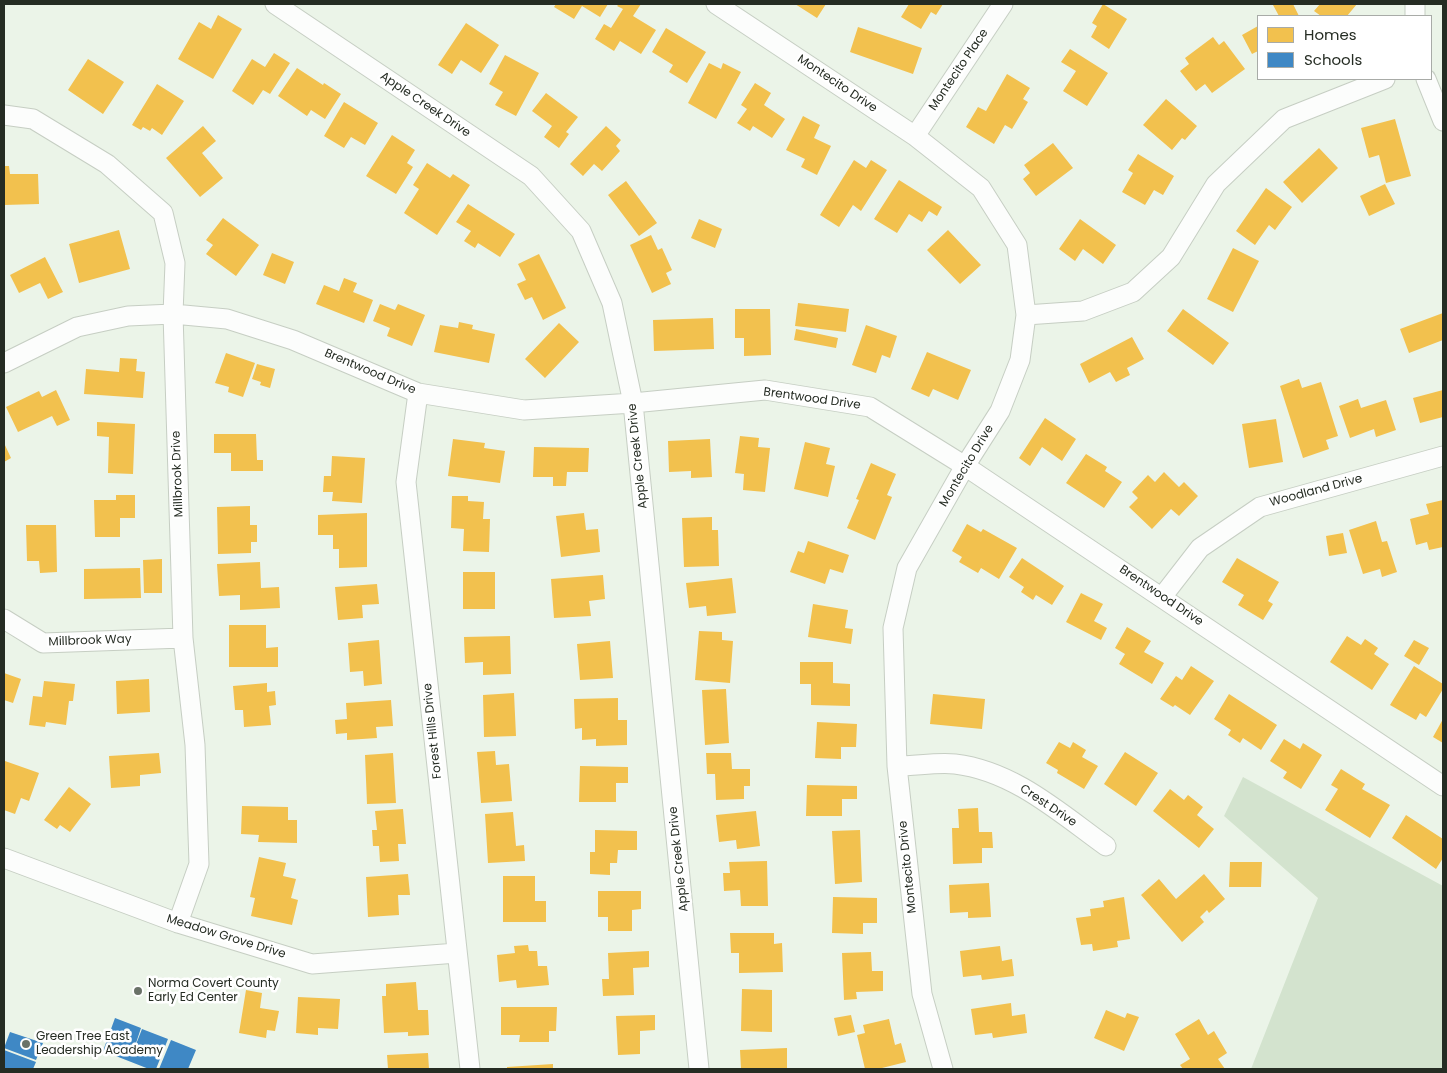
<!DOCTYPE html>
<style>
body{margin:0}
#map{position:relative;width:1447px;height:1073px;overflow:hidden;background:#ebf4e8;font-family:Poppins,sans-serif}
canvas{display:block}
.frame{position:absolute;inset:0;border:5px solid #252c23;pointer-events:none}
.legend{position:absolute;left:1257px;top:15px;width:175px;height:65px;box-sizing:border-box;background:#fff;border:1px solid #a8aba7;margin:0;padding:6px 9px;list-style:none;font-size:15px;color:#252c23}
.legend li{display:flex;align-items:center;gap:10px;height:25px}
.legend b{width:25px;border:1px solid #a8aba7}
</style>
<div id="map">
<canvas width="1447" height="1073"></canvas>
<div class="frame"></div>
<ul class="legend">
<li><b style="height:14px;background:#f2c14e"></b>Homes</li>
<li><b style="height:14px;background:#3f88c5"></b>Schools</li>
</ul>
</div>
<script>
const context = document.querySelector('canvas').getContext('2d');
context.lineJoin = 'round';
function paint(path, color) {
  context.fillStyle = color;
  context.fill(path, 'evenodd');
}
function trace(path, color, width, dash) {
  context.strokeStyle = color;
  context.lineWidth = width;
  context.lineCap = dash ? 'butt' : 'round';
  context.setLineDash(dash || []);
  context.stroke(path);
}
function drawText(font, color, halo, rows, align = 'center') {
  context.font = font + ' Poppins,sans-serif';
  context.lineWidth = 5;
  context.setLineDash([]);
  context.textBaseline = 'middle';
  context.strokeStyle = halo;
  context.fillStyle = color;
  for (const [text, x, y, turn = 0] of rows) {
    context.save();
    context.translate(x, y);
    context.rotate((+turn || 0) * Math.PI / 180);
    context.textAlign = isNaN(turn) ? turn : align;
    if (halo) context.strokeText(text, 0, 0);
    context.fillText(text, 0, 0);
    context.restore();
  }
}
const green = new Path2D(`
 M1243,777l200,109v183h-192l67,-171 -94,-82z`);
const homes = new Path2D(`
 M556,4h52l-8,13 -18,-11 -8,13 -20,-12z
 M619,4h22l-8,12 23,14 -15,24 -21,-13 -6,10 -19,-12 9,-15 7,4 12,-19 -6,-3z
 M795,4h31l-9,14z
 M909,4h34l-7,11 -5,-3 -10,17 -20,-12z
 M1103,4l24,15 -18,30 -18,-12 6,-11 -5,-3z
 M1276,4h17l6,12h-20l-6,-11z
 M1320,4h37l-10,12h-26l-7,-5z
 M218,15l24,14 -29,50 -35,-20 21,-37 12,7z
 M466,23l33,22 -18,28 -20,-13 -9,14 -14,-9z
 M1258,26v25l-6,3 -10,-19z
 M858,27l64,21 -9,26 -63,-22z
 M666,28l40,24 -19,31 -18,-11 4,-7 -21,-13z
 M1213,37l6,8 5,-4 21,28 -33,24 -7,-9 -9,7 -16,-20 9,-7 -4,-6z
 M1070,49l38,24 -21,33 -24,-15 13,-20 -15,-9z
 M274,53l16,10 -20,31 -7,-4 -10,15 -21,-14 20,-32 13,8z
 M505,55l34,18 -23,43 -21,-11 8,-13 -14,-8z
 M88,59l36,23 -21,32 -35,-24z
 M709,63l12,6 2,-6 18,9 -25,47 -28,-16z
 M297,68l26,17 1,-2 17,11 -16,25 -14,-9 -4,6 -29,-20z
 M1007,74l23,14 -7,11 5,3 -16,27 -7,-4 -11,19 -28,-17 12,-20 8,4z
 M755,83l16,10 -7,12 21,14 -13,19 -19,-12 -3,5 -13,-8 10,-14 -6,-4z
 M157,84l27,17 -22,34 -10,-7 -2,3 -7,-4 -2,3 -9,-5z
 M546,93l32,24 -12,15 3,2 -10,14 -15,-11 8,-11 -20,-15z
 M1166,99l31,27 -12,14 -3,-2 -10,12 -29,-25z
 M344,102l34,21 -13,22 -14,-8 -7,11 -20,-12z
 M803,116l17,9 -6,13 17,8 -14,29 -16,-8 4,-8 -19,-9z
 M1395,119l16,57 -25,7 -7,-28 -10,3 -8,-30z
 M203,126l13,15 -14,12 21,25 -23,19 -34,-39z
 M606,126l15,14 -5,6 4,5 -18,20 -8,-7 -11,12 -13,-12z
 M392,135l23,15 -8,13 6,4 -17,27 -30,-18z
 M1053,143l20,25 -37,28 -13,-17 7,-6 -6,-8z
 M1319,148l19,20 -36,35 -19,-21z
 M1138,154l36,22 -11,19 -9,-5 -9,15 -23,-13 11,-19 -5,-3z
 M854,160l12,8 5,-8 16,10 -26,41 -8,-6 -14,22 -19,-12z
 M427,163l23,15 3,-4 17,11 -33,50 -33,-22 15,-24 -6,-4z
 M4,166h5l1,8h28l1,30 -35,1z
 M899,180l43,27 -5,9 -8,-5 -7,11 -13,-8 -12,19 -23,-14z
 M626,181l31,42 -18,13 -31,-41z
 M1385,184l10,20 -26,12 -9,-20z
 M1266,188l26,19 -17,23 -6,-5 -14,20 -19,-14z
 M468,204l47,30 -15,23 -22,-14 -3,5 -11,-7 7,-10 -15,-9z
 M223,218l36,27 -23,31 -30,-22 7,-9 -7,-5z
 M699,219l23,10 -7,19 -24,-10z
 M1080,219l36,26 -13,19 -20,-15 -8,12 -16,-12z
 M119,230l11,39 -51,14 -10,-39z
 M948,230l33,35 -21,19 -33,-34z
 M651,235l7,15 4,-2 10,22 -6,3 5,11 -19,9 -22,-48z
 M1233,248l26,13 -26,51 -26,-13z
 M272,253l22,9 -9,22 -22,-9z
 M539,254l27,54 -23,12 -11,-23 -7,3 -8,-16 9,-4 -8,-16z
 M45,257l18,35 -15,7 -8,-16 -21,10 -9,-18z
 M344,278l13,5 -4,9 20,8 -9,23 -48,-19 8,-19 15,6z
 M798,303l51,6 -3,23 -51,-6z
 M380,304l15,6 3,-6 27,11 -13,31 -25,-10 3,-8 -17,-7z
 M735,309h35l1,46 -27,1v-18h-9z
 M1183,309l46,34 -16,22 -46,-34z
 M1443,313v27l-34,13 -9,-24z
 M713,318l1,31 -60,2 -1,-31z
 M459,322l14,3 -1,4 23,5 -6,29 -55,-11 6,-27 18,3z
 M559,323l20,19 -34,36 -20,-19z
 M866,325l31,11 -7,22 -8,-3 -6,18 -24,-8z
 M796,329l42,9 -2,10 -42,-8z
 M1132,337l12,22 -17,9 3,7 -14,7 -6,-10 -21,11 -9,-19z
 M927,352l44,18 -13,30 -25,-11 -4,8 -18,-8z
 M226,353l29,10 -12,34 -15,-5 1,-5 -14,-4z
 M120,358l17,1 -1,12 9,1 -2,26 -59,-4 2,-25 33,3z
 M257,364l18,5 -5,19 -10,-3 1,-3 -9,-3z
 M1299,379l3,9 19,-6 17,54 -12,4 3,9 -26,9 -23,-72z
 M56,390l14,30 -13,6 -5,-10 -34,16 -12,-25 33,-16 3,6z
 M1443,390v27l-23,6 -7,-25z
 M1358,399l3,9 25,-8 10,30 -20,7 -2,-8 -24,9 -11,-32z
 M1045,418l31,21 -14,22 -20,-14 -12,19 -11,-8z
 M1276,419l7,43 -34,6 -7,-44z
 M97,422l38,2 -2,50 -25,-1 1,-36 -12,-1z
 M214,434h42l1,26h6v11h-32v-18h-17z
 M740,436l19,2 -1,9 12,1 -5,44 -22,-2 1,-16 -9,-1z
 M453,439l32,4 -1,5 21,3 -5,32 -52,-7z
 M710,439l2,38 -21,1v-7l-22,1 -1,-31z
 M805,442l25,6 -4,16 9,2 -7,31 -34,-8z
 M4,443l7,15 -7,4z
 M534,447l55,1 -1,24h-21l-1,14h-13v-9h-20z
 M1086,454l21,13 -2,4 17,11 -18,26 -38,-25z
 M332,456l33,2 -3,45 -30,-2 1,-9h-10l1,-16h7z
 M871,463l25,11 -9,21 5,2 -17,43 -28,-12 12,-28 -3,-1z
 M1164,472l15,15 5,-5 14,14 -19,20 -8,-7 -19,20 -23,-22 9,-9 -6,-6 16,-17 7,7z
 M116,495h19v23h-15v19h-25l-1,-37h22z
 M452,496h16v5l16,1 -1,17h7l-1,33 -26,-1 1,-22 -13,-1z
 M1443,500v47l-14,3 -2,-8 -11,3 -6,-26 19,-5 -3,-10z
 M250,506v19h7v17h-6v11l-33,1 -1,-47z
 M367,513v54l-28,1v-19h-6v-14h-15v-20z
 M584,513l2,17 12,-1 2,23 -39,5 -5,-41z
 M712,517v13h6l1,36 -35,1 -2,-49z
 M1376,521l6,21 5,-1 10,31 -15,5 -2,-8 -17,5 -14,-44z
 M967,524l14,8 2,-3 34,19 -18,31 -18,-11 -3,5 -19,-11 3,-5 -10,-6z
 M26,525h30l1,47 -17,1 -1,-12h-12z
 M1343,533l4,20 -18,3 -3,-20z
 M808,541l41,14 -6,18 -13,-4 -5,15 -35,-12 8,-21 6,2z
 M1022,558l42,28 -12,19 -16,-10 -3,5 -12,-8 3,-5 -15,-10z
 M1237,558l42,24 -11,19 5,3 -10,16 -25,-15 6,-10 -22,-13z
 M162,559v34h-18l-1,-33z
 M260,562l1,26 18,-1 1,21 -40,2v-15l-21,1 -2,-32z
 M140,568l1,30 -57,1v-30z
 M463,572h32v37h-32z
 M603,575l2,24 -16,2 2,15 -37,2 -3,-39z
 M732,578l4,35 -29,3 -1,-10 -17,2 -3,-25z
 M377,584l2,20 -17,1 1,13 -25,2 -3,-33z
 M1081,593l22,11 -9,17 13,7 -6,12 -35,-18z
 M813,604l35,6 -3,18 8,1 -2,15 -43,-7z
 M229,625h37v23l12,-1v20h-49z
 M1127,627l24,14 -7,11 20,11 -12,21 -33,-20 6,-10 -10,-6z
 M699,631l23,1v8l11,1 -3,42 -35,-3z
 M510,636l1,38 -28,1v-13l-18,1 -1,-26z
 M1347,636l14,9 4,-6 13,9 -4,6 15,10 -17,26 -42,-28z
 M379,640l3,44 -18,2 -1,-15 -13,1 -2,-29z
 M1414,640l15,8 -10,17 -15,-9z
 M610,641l3,37 -33,2 -3,-36z
 M800,662h33v21l17,1v22l-39,-1v-21h-11z
 M1191,666l23,15 -24,34 -15,-10 -2,2 -13,-8 16,-23 6,4z
 M1414,666l29,18v5l-17,28 -6,-4 -4,7 -26,-15z
 M4,673l17,6 -8,24 -9,-3z
 M149,679l1,33 -33,2 -1,-33z
 M44,681l31,3 -2,17h-4l-3,24 -20,-3 -1,5 -16,-2 4,-29 9,1z
 M267,683v9l8,-1 1,14 -7,1 2,19 -27,2 -1,-17h-8l-2,-24z
 M726,689l3,54 -24,2 -3,-55z
 M514,693l2,43 -32,1 -1,-42z
 M933,694l52,5 -3,30 -52,-5z
 M1229,694l48,31 -16,25 -18,-12 -3,5 -12,-8 3,-5 -17,-11z
 M618,698v22h9v25l-31,1v-7l-14,1v-12l-7,1 -1,-30z
 M391,700l2,26 -17,1 1,11 -30,2v-7l-11,1 -1,-14 12,-1 -1,-16z
 M1443,719v24l-10,-6z
 M817,722l40,2 -1,23h-15v12l-26,-1z
 M1284,739l16,10 3,-6 19,12 -21,34 -18,-11 4,-6 -17,-11z
 M1059,742l11,6 3,-6 13,8 -4,7 16,9 -14,23 -27,-16 1,-3 -12,-7z
 M495,751l1,14 13,-1 3,37 -31,2 -4,-51z
 M1125,752l33,21 -22,33 -32,-22z
 M159,753l2,20 -21,2v11l-29,2 -2,-32z
 M393,753l3,50 -29,1 -2,-49z
 M706,753h25l1,16h18v17h-6v13l-28,1 -1,-26h-8z
 M5,761l34,12 -10,28 -8,-3 -6,16 -11,-4z
 M580,766l48,1v16h-12v19h-37z
 M1341,769l24,15 -3,5 28,16 -20,33 -45,-28 13,-21 -7,-4z
 M807,785l50,1v13h-15v17h-36z
 M69,787l22,17 -21,28 -10,-7 -3,4 -13,-9z
 M1170,789l14,11 4,-5 15,12 -6,8 17,14 -15,19 -46,-37z
 M242,806l46,1v13h9v23l-39,-1 1,-7 -18,-1z
 M978,808l1,24h13l1,16h-11v15l-29,1 -1,-36h7l-1,-19z
 M403,809l3,35h-8l1,17 -19,1 -1,-16h-6l-1,-16h5l-2,-19z
 M756,811l4,35 -23,3 -1,-9 -17,2 -3,-27z
 M513,812l3,34 8,-1 1,16 -37,2 -3,-49z
 M1406,815l37,24v19l-7,11 -44,-31z
 M595,830l42,1v19h-19l-1,13h-7v12l-20,-1v-22h5z
 M860,830l2,52 -27,2 -3,-53z
 M259,857l27,6 -3,13 13,3 -5,19 7,2 -6,25 -41,-9 4,-18 -5,-1z
 M767,861l1,45h-27l-1,-16 -16,1 -1,-18h7l-1,-11z
 M1230,862h32l-1,25h-32z
 M408,874l2,21h-12l1,20 -31,2 -2,-40z
 M1204,874l21,25 -16,14 -2,-3 -7,7 4,5 -22,20 -41,-47 18,-16 17,20z
 M503,876h32v25h11v21h-43z
 M989,883l2,34 -23,1v-6l-18,1 -1,-28z
 M598,891h43v18l-9,1v21h-24v-14h-10z
 M833,897l44,1v25h-14v11l-31,-1z
 M1124,897l6,42 -13,2 1,6 -25,4 -1,-7 -11,1 -5,-27 15,-2 -1,-7 14,-2 -1,-6z
 M730,933h44v11l8,-1 1,29 -44,1v-20h-8z
 M528,945l1,6h8l1,15h9l2,19 -32,3 -1,-8 -17,2 -2,-27 18,-2 -1,-7z
 M1000,946l2,15 10,-2 2,17 -32,4 -1,-5 -18,2 -3,-26z
 M649,951v16l-16,1 1,27 -31,1 -1,-17h7l-1,-26z
 M871,952l1,19h11v20l-27,1 1,7 -13,1 -2,-47z
 M416,982l2,28h10l1,25 -21,1v-4l-24,1 -2,-37h4v-12z
 M742,989l30,1v42l-31,-1z
 M246,990l16,3 -2,15 19,3 -4,20 -8,-1 -1,8 -27,-5z
 M298,997l42,2 -2,30 -20,-1v7l-22,-2z
 M1011,1003l1,13 13,-2 2,19 -34,5 -1,-5 -17,2 -4,-26z
 M501,1007h56l-1,24h-7v11h-30l1,-7h-19z
 M1106,1010l19,8 2,-5 12,4 -15,34 -30,-13z
 M655,1015v15l-15,1v23l-22,1 -2,-39z
 M851,1015l4,17 -17,4 -4,-18z
 M889,1019l6,26 6,-2 5,19 -28,7h-13l-8,-34 8,-2 -2,-8z
 M1199,1019l9,16 6,-4 13,22 -9,6 7,10h-42l-3,-4 10,-6 -15,-25z
 M787,1048v21h-46l-1,-19z
 M428,1053l1,16h-41l-1,-14z
 M553,1064v5h-46v-2z`);
const schools = new Path2D(`
 M115,1018l26,10 -8,24 9,-23 26,10 -12,30h-7l-46,-18z
 M10,1032l33,11 -7,17 -32,-12z
 M171,1040l25,10 -8,19h-29z
 M4,1050l32,12 -3,7h-29z`);
const minor = new Path2D(`
 M275,4l256,172 50,55 31,72 21,100 66,666
 M716,4l199,132 66,52 36,57 9,70 -6,45 -20,51 -35,55 -58,102 -14,60 4,138 25,228 21,75
 M1415,4v12
 M1426,79l17,42
 M4,115l29,4 74,45 56,49 12,50 -2,51 10,324 12,107 4,119 -21,59
 M915,136l88,-132
 M1026,315l57,-4 50,-19 38,-35 45,-73 68,-65 101,-40
 M4,363l73,-36 51,-11 45,-2 54,5 66,21 125,53 106,17 109,-7 132,-13 105,17 95,59 478,320
 M418,393l-12,89 64,587
 M1162,597l38,-49 60,-41 183,-51
 M4,619l39,24 140,-5
 M897,766c19,0 40,-4 58,-2 59,7 105,49 151,82
 M4,858l174,65 134,41 145,-11`);
const markers = [
 [138,991,5,"#6a7268"],
 [26,1044,5,"#6a7268"]
];
const streetNames = [
 ["Montecito Place",959,70,-56],
 ["Montecito Drive",837,84,34],
 ["Apple Creek Drive",425,105,34],
 ["Brentwood Drive",370,372,23],
 ["Brentwood Drive",812,399,8],
 ["Apple Creek Drive",638,456,-96],
 ["Montecito Drive",967,466,-59],
 ["Millbrook Drive",178,474,-92],
 ["Woodland Drive",1316,491,-15],
 ["Brentwood Drive",1161,596,34],
 ["Millbrook Way",90,641,-2],
 ["Forest Hills Drive",433,731,-96],
 ["Crest Drive",1048,806,34],
 ["Apple Creek Drive",679,859,-96],
 ["Montecito Drive",908,867,-96],
 ["Meadow Grove Drive",226,937,17]
];
const poiNames = [
 ["Norma Covert County",148,984],
 ["Early Ed Center",148,998],
 ["Green Tree East",36,1037],
 ["Leadership Academy",36,1051]
];
paint(green, '#d3e3ce');
paint(homes, '#f2c14e');
paint(schools, '#3f88c5');
trace(minor, '#c6cec3', 21);
trace(minor, '#fcfdfc', 19);
for (const [x, y, r, color] of markers) {
  const dot = new Path2D();
  dot.arc(x, y, r, 0, 2 * Math.PI);
  context.fillStyle = color;
  context.fill(dot);
  trace(dot, '#fff', 2);
}
drawText('12px', '#252c23', '#fff', streetNames);
drawText('12px', '#252c23', '#fff', poiNames, 'left');
</script>
